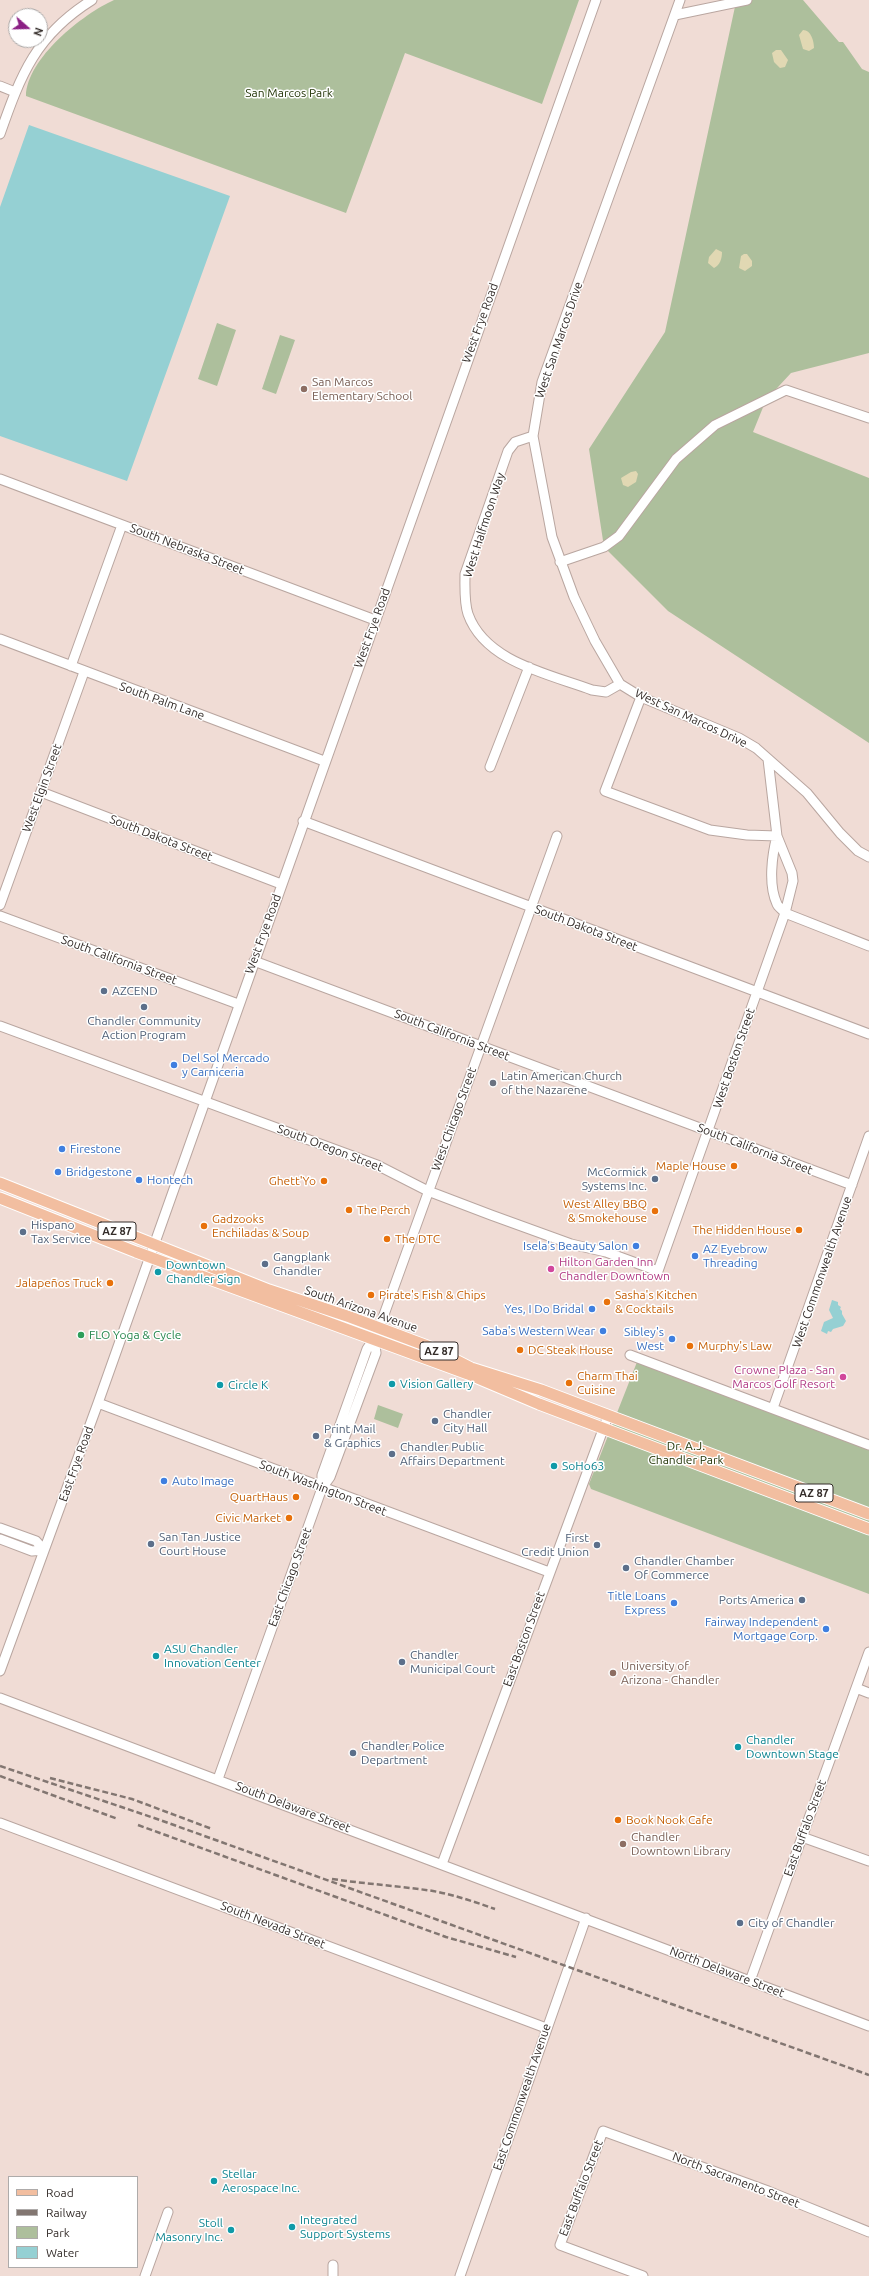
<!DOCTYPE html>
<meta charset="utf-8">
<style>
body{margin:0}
#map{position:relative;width:869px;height:2276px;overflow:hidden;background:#f0dcd5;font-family:Ubuntu,sans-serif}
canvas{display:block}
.legend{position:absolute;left:8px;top:2176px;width:130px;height:92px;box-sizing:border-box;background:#fff;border:1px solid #aeabaa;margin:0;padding:5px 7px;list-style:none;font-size:12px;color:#342d2a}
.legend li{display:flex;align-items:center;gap:8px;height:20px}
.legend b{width:20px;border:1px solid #aeabaa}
.north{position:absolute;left:8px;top:8px;width:40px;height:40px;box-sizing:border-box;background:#fff;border:1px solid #aeabaa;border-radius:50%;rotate:110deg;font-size:11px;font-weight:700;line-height:16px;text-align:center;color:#342d2a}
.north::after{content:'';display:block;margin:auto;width:14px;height:18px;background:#8b1f84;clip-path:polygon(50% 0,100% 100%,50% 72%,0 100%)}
</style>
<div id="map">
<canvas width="869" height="2276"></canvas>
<ul class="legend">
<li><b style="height:5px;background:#f2bea0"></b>Road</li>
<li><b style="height:5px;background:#827671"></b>Railway</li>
<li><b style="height:11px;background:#adbf9c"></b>Park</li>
<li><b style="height:11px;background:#95d0d3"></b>Water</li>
</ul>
<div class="north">N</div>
</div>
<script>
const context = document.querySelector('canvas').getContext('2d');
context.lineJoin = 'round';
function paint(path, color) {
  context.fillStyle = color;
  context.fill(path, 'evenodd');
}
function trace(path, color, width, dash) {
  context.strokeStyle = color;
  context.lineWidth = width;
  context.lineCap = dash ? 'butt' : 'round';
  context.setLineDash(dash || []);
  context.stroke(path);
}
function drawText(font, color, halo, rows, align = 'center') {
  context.font = font + ' Ubuntu,sans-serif';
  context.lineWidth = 3;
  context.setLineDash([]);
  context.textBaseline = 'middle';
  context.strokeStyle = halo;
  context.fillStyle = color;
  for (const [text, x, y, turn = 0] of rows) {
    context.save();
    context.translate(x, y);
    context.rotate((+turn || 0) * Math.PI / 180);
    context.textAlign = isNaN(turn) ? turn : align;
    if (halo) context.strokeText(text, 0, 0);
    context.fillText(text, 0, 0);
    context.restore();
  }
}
const green = new Path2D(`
 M114,0h465l-37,104 -137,-51 -59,160 -320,-117c1,-38 57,-82 88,-96z
 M747,0h56l36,42h4l19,27 7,3v281l-78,20 -25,27 -13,32 116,46v265l-201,-132 -64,-64 -15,-98 76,-117 71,-330z
 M217,323l19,7 -19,56 -19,-7z
 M280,335l15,5 -19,54 -14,-5z
 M637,1362l232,87v145l-278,-105 -2,-5z
 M378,1405l25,9 -5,14 -24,-9z`);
const sand = new Path2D(`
 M803,30c8,0 11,11 11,18l-5,3 -6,-2 -4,-14z
 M776,50h5l7,10 -3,7 -5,1 -6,-6 -2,-9z
 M716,249l6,3c0,7 -2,13 -8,16l-6,-5 1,-6z
 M744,254h3l5,7v5l-7,5 -6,-3 2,-12z
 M636,471l2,3 -2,8 -8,5 -5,-2 -2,-7 10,-6z`);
const water = new Path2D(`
 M29,125l201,71 -103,285 -127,-45v-229z
 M832,1300l6,2v3l3,2 -1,2 2,2v3l4,7 -3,5 -10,3 -2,3 -3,-1 -1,3 -6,-3 3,-9 9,-4 -4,-8z`);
const minor = new Path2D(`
 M680,0l-138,382 -9,54 19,101 22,60 21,44 25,43 21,13 98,41 17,10 51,45 33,40 18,18 11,6
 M675,15l72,-15
 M0,86l15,6
 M0,134c21,-60 36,-99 92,-134
 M533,436l-18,6 -7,9 -43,123c0,13 -1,28 3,40 17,48 81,60 124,76l14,2 14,-8
 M0,479l375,141
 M560,562l44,-15 15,-11 57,-77 39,-34 71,-35 83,28
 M0,639l324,122
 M71,666l51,-141
 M641,697l-36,94 105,39 37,5 30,1
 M490,767l39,-100
 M41,792l240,92
 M303,821l566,213
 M777,836c-5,19 -9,49 0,68 1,3 6,6 8,9l84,33
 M0,905l84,-233
 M0,916l238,88
 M254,961l598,224
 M0,1026l377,139 51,26 63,24 80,29 35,8 52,19 127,-358 8,-32 -1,-8 -15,-37 -9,-77
 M630,1355l239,90
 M98,1403l451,169
 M773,1408l96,-272
 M322,1488v-13l45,-126 10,-15 180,-498
 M0,1528l36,13 8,9 -12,1 -32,-12
 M0,1671l98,-268 498,-1403
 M856,1688l13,5
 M0,1698l869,328
 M218,1779l104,-291 8,-11 46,-124 -2,-14
 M0,1823l546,205
 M802,1837l67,24
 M442,1864l166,-448
 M750,1981l119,-329
 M333,2265v11
 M145,2276l23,-64
 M460,2276l126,-358
 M643,2276l-83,-31 43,-114 165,60 101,41`);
const major = new Path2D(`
 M0,1183l269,107 81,27 80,30 41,21 70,22 328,124
 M0,1198l136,54 332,122 71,30 330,125`);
const rail = new Path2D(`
 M0,1766l160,54 709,255
 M0,1776l118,43
 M50,1778l82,21 80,30
 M138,1825l308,112 70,20
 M332,1879c34,5 68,7 101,12 22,4 42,11 62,18`);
const markers = [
 [304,389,4,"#8d6e63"],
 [104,991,4,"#5c6f8a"],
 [144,1007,4,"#5c6f8a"],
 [174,1065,4,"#3f7fe0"],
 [493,1083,4,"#6b7280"],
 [62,1149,4,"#3f7fe0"],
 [734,1166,4,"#e8710a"],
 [58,1172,4,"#3f7fe0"],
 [655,1179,4,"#5c6f8a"],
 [139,1180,4,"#3f7fe0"],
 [324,1181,4,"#e8710a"],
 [349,1210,4,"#e8710a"],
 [655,1211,4,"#e8710a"],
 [204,1226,4,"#e8710a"],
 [799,1230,4,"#e8710a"],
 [23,1232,4,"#5c6f8a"],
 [387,1239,4,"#e8710a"],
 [636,1246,4,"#3f7fe0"],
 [695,1256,4,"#3f7fe0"],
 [265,1264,4,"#5c6f8a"],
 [551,1269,4,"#d1479c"],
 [158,1272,4,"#0f9aa8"],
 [110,1283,4,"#e8710a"],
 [371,1295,4,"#e8710a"],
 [607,1302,4,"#e8710a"],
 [592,1309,4,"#3f7fe0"],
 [603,1331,4,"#3f7fe0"],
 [81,1335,4,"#2e9e5b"],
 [672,1339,4,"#3f7fe0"],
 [690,1346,4,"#e8710a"],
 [520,1350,4,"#e8710a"],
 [843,1377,4,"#d1479c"],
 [569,1383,4,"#e8710a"],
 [392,1384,4,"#0f9aa8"],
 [220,1385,4,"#0f9aa8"],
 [435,1421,4,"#5c6f8a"],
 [316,1436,4,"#5c6f8a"],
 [392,1454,4,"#5c6f8a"],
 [554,1466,4,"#0f9aa8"],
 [164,1481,4,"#3f7fe0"],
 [296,1497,4,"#e8710a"],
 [289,1518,4,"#e8710a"],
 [151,1544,4,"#5c6f8a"],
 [597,1545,4,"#5c6f8a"],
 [626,1568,4,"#5c6f8a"],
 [802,1600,4,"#5c6f8a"],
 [674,1603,4,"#3f7fe0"],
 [826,1629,4,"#3f7fe0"],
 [156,1656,4,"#0f9aa8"],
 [402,1662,4,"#5c6f8a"],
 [613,1673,4,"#8d6e63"],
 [738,1747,4,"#0f9aa8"],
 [353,1753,4,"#5c6f8a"],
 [618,1820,4,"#e8710a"],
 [623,1844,4,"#8d6e63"],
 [740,1923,4,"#5c6f8a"],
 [214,2181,4,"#0f9aa8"],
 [292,2227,4,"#0f9aa8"],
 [231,2230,4,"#0f9aa8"]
];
const shields = [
 [117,1231,38],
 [439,1351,38],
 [814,1493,38]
];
const shieldNames = [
 ["AZ 87",117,1231],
 ["AZ 87",439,1351],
 ["AZ 87",814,1493]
];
const parkNames = [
 ["San Marcos Park",289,93],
 ["Dr. A.J.",686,1446],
 ["Chandler Park",686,1460]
];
const streetNames = [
 ["West Frye Road",480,323,-70],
 ["West San Marcos Drive",559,340,-71],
 ["West Halfmoon Way",484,525,-72],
 ["South Nebraska Street",187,549,21],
 ["West Frye Road",372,628,-70],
 ["South Palm Lane",162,701,20],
 ["West San Marcos Drive",691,718,25],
 ["West Elgin Street",42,788,-70],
 ["South Dakota Street",161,838,21],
 ["South Dakota Street",586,928,21],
 ["West Frye Road",263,934,-70],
 ["South California Street",119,960,20],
 ["South California Street",452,1035,21],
 ["West Boston Street",734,1058,-71],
 ["West Chicago Street",454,1119,-70],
 ["South Oregon Street",330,1148,21],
 ["South California Street",755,1149,21],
 ["West Commonwealth Avenue",822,1272,-71],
 ["South Arizona Avenue",361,1309,19],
 ["East Frye Road",76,1464,-70],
 ["South Washington Street",323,1488,21],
 ["East Chicago Street",290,1577,-70],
 ["East Boston Street",524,1639,-70],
 ["South Delaware Street",293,1807,21],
 ["East Buffalo Street",805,1828,-70],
 ["South Nevada Street",273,1925,21],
 ["North Delaware Street",727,1972,21],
 ["East Commonwealth Avenue",522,2097,-71],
 ["North Sacramento Street",736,2180,21],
 ["East Buffalo Street",581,2188,-69]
];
const educationNames = [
 ["San Marcos",312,382],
 ["Elementary School",312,396],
 ["University of",621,1666],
 ["Arizona - Chandler",621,1680],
 ["Chandler",631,1837],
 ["Downtown Library",631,1851]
];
const serviceNames = [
 ["AZCEND",112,991],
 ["Chandler Community",144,1021,"center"],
 ["Action Program",144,1035,"center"],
 ["McCormick",647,1172,"right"],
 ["Systems Inc.",647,1186,"right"],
 ["Hispano",31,1225],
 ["Tax Service",31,1239],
 ["Gangplank",273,1257],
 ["Chandler",273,1271],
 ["Chandler",443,1414],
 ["City Hall",443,1428],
 ["Print Mail",324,1429],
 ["& Graphics",324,1443],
 ["Chandler Public",400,1447],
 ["Affairs Department",400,1461],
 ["San Tan Justice",159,1537],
 ["Court House",159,1551],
 ["First",589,1538,"right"],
 ["Credit Union",589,1552,"right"],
 ["Chandler Chamber",634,1561],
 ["Of Commerce",634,1575],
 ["Ports America",794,1600,"right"],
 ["Chandler",410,1655],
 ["Municipal Court",410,1669],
 ["Chandler Police",361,1746],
 ["Department",361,1760],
 ["City of Chandler",748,1923]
];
const shopNames = [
 ["Del Sol Mercado",182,1058],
 ["y Carniceria",182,1072],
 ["Firestone",70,1149],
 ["Bridgestone",66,1172],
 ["Hontech",147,1180],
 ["Isela's Beauty Salon",628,1246,"right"],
 ["AZ Eyebrow",703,1249],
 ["Threading",703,1263],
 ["Yes, I Do Bridal",584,1309,"right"],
 ["Saba's Western Wear",595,1331,"right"],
 ["Sibley's",664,1332,"right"],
 ["West",664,1346,"right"],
 ["Auto Image",172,1481],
 ["Title Loans",666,1596,"right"],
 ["Express",666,1610,"right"],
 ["Fairway Independent",818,1622,"right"],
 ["Mortgage Corp.",818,1636,"right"]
];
const worshipNames = [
 ["Latin American Church",501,1076],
 ["of the Nazarene",501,1090]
];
const foodNames = [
 ["Maple House",726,1166,"right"],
 ["Ghett'Yo",316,1181,"right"],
 ["West Alley BBQ",647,1204,"right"],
 ["& Smokehouse",647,1218,"right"],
 ["The Perch",357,1210],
 ["Gadzooks",212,1219],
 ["Enchiladas & Soup",212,1233],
 ["The Hidden House",791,1230,"right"],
 ["The DTC",395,1239],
 ["Jalapeños Truck",102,1283,"right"],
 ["Pirate's Fish & Chips",379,1295],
 ["Sasha's Kitchen",615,1295],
 ["& Cocktails",615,1309],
 ["Murphy's Law",698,1346],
 ["DC Steak House",528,1350],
 ["Charm Thai",577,1376],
 ["Cuisine",577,1390],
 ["QuartHaus",288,1497,"right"],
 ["Civic Market",281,1518,"right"],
 ["Book Nook Cafe",626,1820]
];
const hotelNames = [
 ["Hilton Garden Inn",559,1262],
 ["Chandler Downtown",559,1276],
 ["Crowne Plaza - San",835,1370,"right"],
 ["Marcos Golf Resort",835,1384,"right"]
];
const cultureNames = [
 ["Downtown",166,1265],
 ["Chandler Sign",166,1279],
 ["Vision Gallery",400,1384],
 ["Circle K",228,1385],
 ["SoHo63",562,1466],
 ["ASU Chandler",164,1649],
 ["Innovation Center",164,1663],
 ["Chandler",746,1740],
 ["Downtown Stage",746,1754],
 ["Stellar",222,2174],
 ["Aerospace Inc.",222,2188],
 ["Integrated",300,2220],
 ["Support Systems",300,2234],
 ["Stoll",223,2223,"right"],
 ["Masonry Inc.",223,2237,"right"]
];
const leisureNames = [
 ["FLO Yoga & Cycle",89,1335]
];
paint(green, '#adbf9c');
paint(sand, '#e1d8b3');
paint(water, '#95d0d3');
trace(minor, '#b9a6a0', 11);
trace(major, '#fff', 13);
trace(minor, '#fff', 9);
trace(major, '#f2bea0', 11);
trace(rail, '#827671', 2.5, [6, 3]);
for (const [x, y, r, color] of markers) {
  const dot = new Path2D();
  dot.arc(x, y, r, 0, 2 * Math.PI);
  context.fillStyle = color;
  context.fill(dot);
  trace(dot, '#fff', 1.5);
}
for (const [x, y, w] of shields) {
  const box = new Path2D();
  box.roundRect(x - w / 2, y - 9, w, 18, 3);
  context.fillStyle = '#fff';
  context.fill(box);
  trace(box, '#342d2a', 1);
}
drawText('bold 11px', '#342d2a', null, shieldNames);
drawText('12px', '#243608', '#fff', parkNames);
drawText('12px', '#342d2a', '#fff', streetNames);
drawText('12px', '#785e54', '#fff', educationNames, 'left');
drawText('12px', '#4e5e75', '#fff', serviceNames, 'left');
drawText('12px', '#366cbe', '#fff', shopNames, 'left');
drawText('12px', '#5b616d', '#fff', worshipNames, 'left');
drawText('12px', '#c56008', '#fff', foodNames, 'left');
drawText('12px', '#b23c85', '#fff', hotelNames, 'left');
drawText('12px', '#0d838f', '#fff', cultureNames, 'left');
drawText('12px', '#27864d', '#fff', leisureNames, 'left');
</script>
